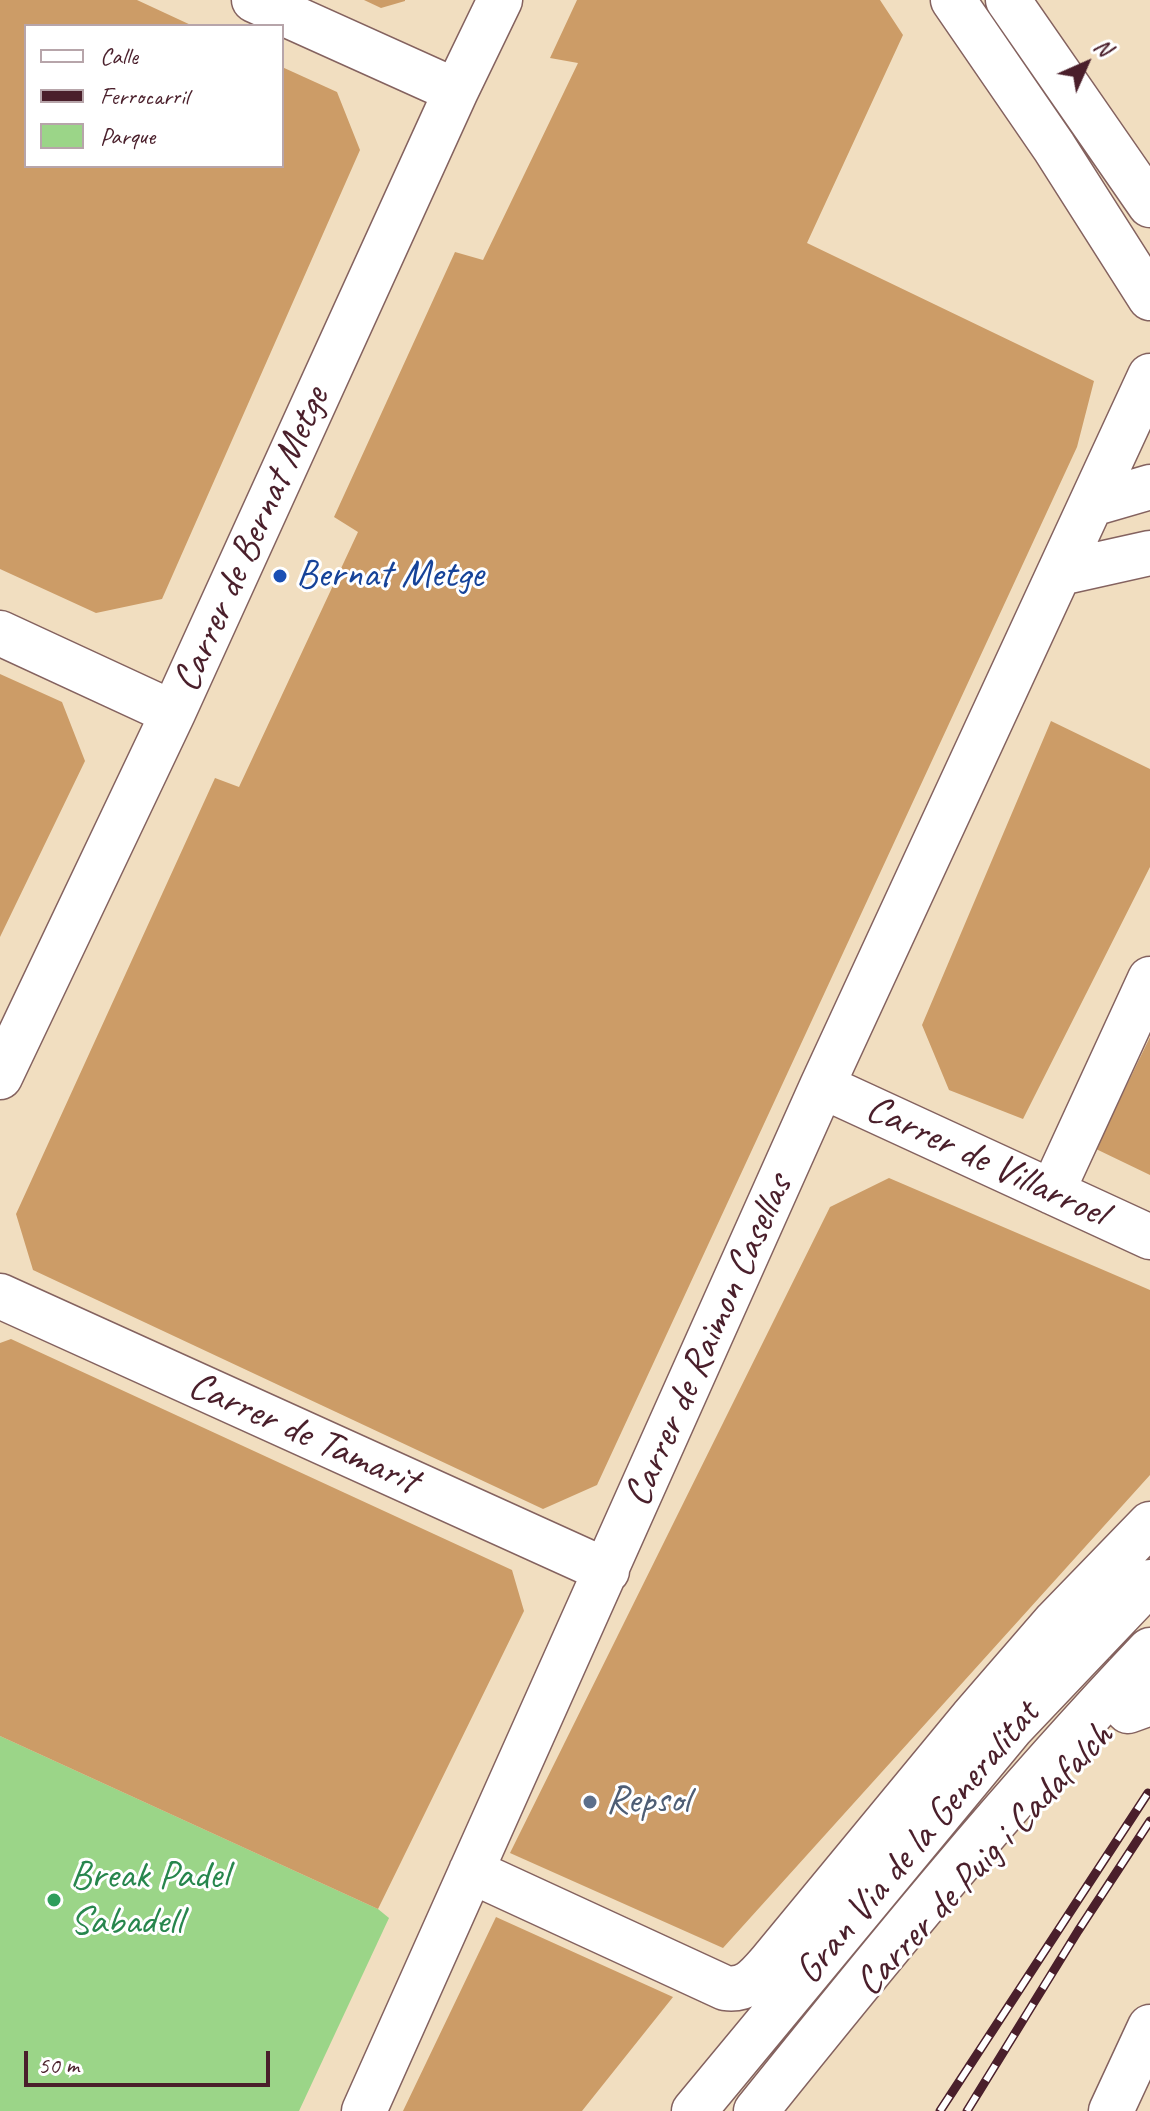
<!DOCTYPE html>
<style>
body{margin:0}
#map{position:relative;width:1150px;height:2111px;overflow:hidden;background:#f1dec0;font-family:Caveat,sans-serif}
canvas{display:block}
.legend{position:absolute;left:24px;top:24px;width:260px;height:144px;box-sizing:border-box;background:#fff;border:2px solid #b7a5aa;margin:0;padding:10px 14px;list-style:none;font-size:24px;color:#4a1f2b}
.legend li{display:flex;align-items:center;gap:16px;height:40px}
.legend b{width:40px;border:2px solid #b7a5aa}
.north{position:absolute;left:1046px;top:24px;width:80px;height:80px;-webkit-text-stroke:6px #fff;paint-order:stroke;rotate:45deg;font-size:22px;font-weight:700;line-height:32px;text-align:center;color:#4a1f2b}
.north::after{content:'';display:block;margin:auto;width:28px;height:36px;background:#4a1f2b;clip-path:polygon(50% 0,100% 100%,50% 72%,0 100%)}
.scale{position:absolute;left:24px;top:2051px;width:246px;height:36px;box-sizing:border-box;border:4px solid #4a1f2b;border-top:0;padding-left:10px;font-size:24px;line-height:28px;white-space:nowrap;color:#4a1f2b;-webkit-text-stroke:6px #fff;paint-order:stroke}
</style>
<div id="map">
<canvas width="1150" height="2111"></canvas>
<ul class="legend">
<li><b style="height:10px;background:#fff"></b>Calle</li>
<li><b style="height:10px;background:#4a1f2b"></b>Ferrocarril</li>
<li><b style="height:22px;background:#9bd588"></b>Parque</li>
</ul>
<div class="north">N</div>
<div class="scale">50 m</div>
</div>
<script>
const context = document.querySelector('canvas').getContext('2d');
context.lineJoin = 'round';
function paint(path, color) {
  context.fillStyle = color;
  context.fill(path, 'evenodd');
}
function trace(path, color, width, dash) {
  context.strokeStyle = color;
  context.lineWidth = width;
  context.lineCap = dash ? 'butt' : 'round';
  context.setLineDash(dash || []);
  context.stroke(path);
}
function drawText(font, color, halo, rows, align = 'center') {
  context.font = font + ' Caveat,sans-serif';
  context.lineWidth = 6;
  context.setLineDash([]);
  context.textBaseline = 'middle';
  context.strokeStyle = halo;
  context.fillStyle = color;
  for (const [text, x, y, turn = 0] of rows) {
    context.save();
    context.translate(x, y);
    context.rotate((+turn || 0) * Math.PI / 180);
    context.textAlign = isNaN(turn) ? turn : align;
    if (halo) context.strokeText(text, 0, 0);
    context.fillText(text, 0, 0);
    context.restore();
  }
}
const green = new Path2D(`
 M0,1736l378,173 11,9 -90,193h-299z`);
const building = new Path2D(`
 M0,0h137l56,26h-167v140h256v-99l55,25 23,58 -198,449 -66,14 -96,-44z
 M364,0h41v1l-24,7z
 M577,0h303l23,35 -96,208 287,138 -17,66 -480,1038 -54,24 -510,-239 -17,-56 199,-436 24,9 119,-255 -24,-15 121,-265 28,8 95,-197 -28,-5z
 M0,674l62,28 23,59 -85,176z
 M1051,721l99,48v98l-127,252 -74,-29 -27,-65z
 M1150,1037v138l-54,-26z
 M889,1178l261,112v185l-427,473 -213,-95 320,-646z
 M11,1339l501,231 12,41 -146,298 -378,-173v-393z
 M496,1917l177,80 -91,114h-179z`);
const minor = new Path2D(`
 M254,0l202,91
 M1092,504l58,-17
 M1060,573l90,-20
 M0,633l173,80
 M0,1077l173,-364 283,-622 44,-91
 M822,1086l328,151
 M1052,1192l98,-213
 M0,1296l607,275
 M1128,1711l22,-8
 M471,1871l254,117c21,3 31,-9 44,-24l203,-246 84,-97 94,-97
 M364,2111l458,-1025 328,-710
 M694,2111l318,-384 138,-145
 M756,2111c127,-158 254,-314 394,-461
 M1111,2111l39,-84`);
const major = new Path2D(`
 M953,0l101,147 96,151
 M1008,0l142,205`);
const rail = new Path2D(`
 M940,2111l208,-318
 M967,2111l111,-180 72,-110`);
const markers = [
 [280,576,8,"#1a4fb4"],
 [590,1802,8,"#5c6f8a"],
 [54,1900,8,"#2e9e5b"]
];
const streetNames = [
 ["Carrer de Bernat Metge",252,540,-66],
 ["Carrer de Villarroel",986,1162,25],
 ["Carrer de Raimon Casellas",709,1341,-66],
 ["Carrer de Tamarit",303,1434,24],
 ["Gran Via de la Generalitat",918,1843,-50],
 ["Carrer de Puig i Cadafalch",985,1860,-47]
];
const transitNames = [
 ["Bernat Metge",296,576]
];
const serviceNames = [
 ["Repsol",606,1802]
];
const leisureNames = [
 ["Break Padel",70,1877],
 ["Sabadell",70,1923]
];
paint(green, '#9bd588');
paint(building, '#cc9c67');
trace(minor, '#84625f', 47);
trace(major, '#84625f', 47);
trace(minor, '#fff', 44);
trace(major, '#fff', 44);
trace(rail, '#4a1f2b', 9);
trace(rail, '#fff', 6, [18]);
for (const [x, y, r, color] of markers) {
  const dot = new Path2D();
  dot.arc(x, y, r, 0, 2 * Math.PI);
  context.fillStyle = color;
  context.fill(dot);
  trace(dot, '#fff', 3);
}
drawText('40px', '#4a1f2b', '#fff', streetNames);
drawText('40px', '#164399', '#fff', transitNames, 'left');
drawText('40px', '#4e5e75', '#fff', serviceNames, 'left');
drawText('40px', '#27864d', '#fff', leisureNames, 'left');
</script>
